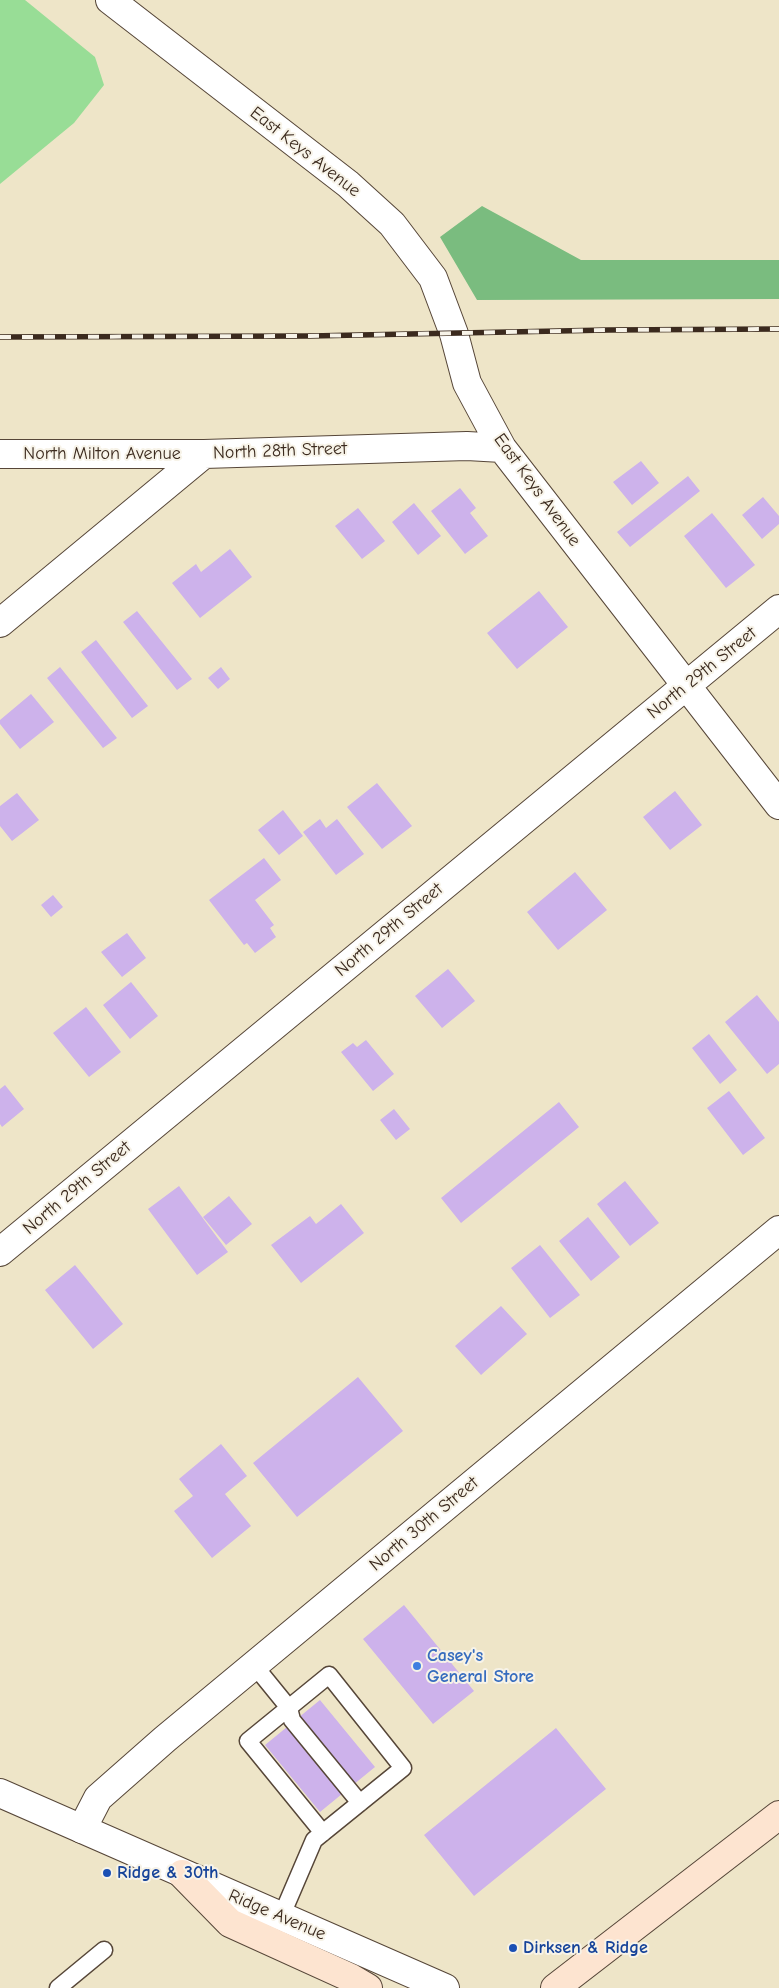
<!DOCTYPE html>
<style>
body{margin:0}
canvas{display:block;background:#eee5c8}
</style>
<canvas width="779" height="1988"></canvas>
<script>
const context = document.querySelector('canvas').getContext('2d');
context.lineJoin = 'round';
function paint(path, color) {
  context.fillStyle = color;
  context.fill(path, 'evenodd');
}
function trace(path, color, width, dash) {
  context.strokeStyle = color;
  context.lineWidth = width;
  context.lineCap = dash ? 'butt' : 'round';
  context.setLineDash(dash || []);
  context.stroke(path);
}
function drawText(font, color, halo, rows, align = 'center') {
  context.font = font + ' "Comic Neue",sans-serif';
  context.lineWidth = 4;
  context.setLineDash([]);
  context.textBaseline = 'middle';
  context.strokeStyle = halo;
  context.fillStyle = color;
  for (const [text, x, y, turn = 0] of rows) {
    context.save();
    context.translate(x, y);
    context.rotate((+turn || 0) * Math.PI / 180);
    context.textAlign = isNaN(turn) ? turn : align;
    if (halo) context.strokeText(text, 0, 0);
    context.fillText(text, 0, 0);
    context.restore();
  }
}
const green = new Path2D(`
 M0,0h25l70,57 9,28 -30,38 -74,61z`);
const forest = new Path2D(`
 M482,206l99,54h198v39l-302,1 -37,-63z`);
const building = new Path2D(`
 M641,461l18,22 -27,22 -19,-23z
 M688,476l12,15 -70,56 -13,-15z
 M460,488l16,20 -6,5 18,23 -23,18 -34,-43z
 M763,497l16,19v8l-17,15 -20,-24z
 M414,503l27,33 -23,19 -26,-33z
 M358,508l27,33 -23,18 -27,-33z
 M712,513l43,52 -29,23 -42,-52z
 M230,549l22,28 -52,41 -28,-35 24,-19 5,8z
 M539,591l29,36 -51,42 -30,-36z
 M137,611l55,68 -15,11 -54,-68z
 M96,640l52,66 -16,12 -51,-66z
 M60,667l57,71 -14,10 -56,-70z
 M221,667l9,12 -12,10 -10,-11z
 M31,694l23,28 -34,27 -20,-25v-4z
 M377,783l35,43 -30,23 -35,-42z
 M675,791l27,34 -32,25 -27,-33z
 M17,793l22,27 -27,21 -12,-15v-20z
 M283,810l20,26 -24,19 -21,-25z
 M320,819l6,9 11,-9 27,35 -28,21 -33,-43z
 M264,858l17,22 -26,20 19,25 -4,3 6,9 -21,16 -8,-10 -3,2 -35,-45z
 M575,872l32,38 -49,40 -31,-38z
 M53,895l10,12 -12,10 -10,-12z
 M127,933l19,25 -24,19 -21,-25z
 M448,969l27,32 -33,27 -27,-32z
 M131,982l27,34 -28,23 -27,-34z
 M757,995l22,27v42l-12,10 -42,-52z
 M86,1007l35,45 -32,25 -36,-44z
 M709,1034l28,36 -17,14 -28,-36z
 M366,1040l28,34 -21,17 -32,-39 12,-9 4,4z
 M5,1085l19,24 -22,18 -2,-3v-35z
 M729,1091l36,47 -22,17 -36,-47z
 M559,1102l20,25 -118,96 -20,-25z
 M394,1109l16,20 -14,11 -16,-20z
 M625,1181l34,42 -29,23 -33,-42z
 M179,1186l49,66 -31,23 -49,-66z
 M229,1196l23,28 -26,21 -23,-28z
 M341,1204l23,29 -63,50 -30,-38 39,-29 6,8z
 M588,1217l32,40 -29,24 -32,-40z
 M540,1245l40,50 -30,23 -39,-50z
 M75,1265l48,59 -30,25 -48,-59z
 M501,1306l26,28 -46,41 -26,-29z
 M358,1377l45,54 -106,86 -44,-54z
 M221,1444l26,32 -22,18 26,32 -39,32 -38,-47 19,-15 -14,-17z
 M404,1605l70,86 -41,33 -70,-85z
 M320,1700l55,67 -55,45 -55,-67z
 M556,1728l50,61 -132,107 -50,-61z`);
const service = new Path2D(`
 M254,1665l35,43 3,12 68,83
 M281,1917l33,-77 89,-72 -74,-93 -81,66 75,92
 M58,1988l46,-38`);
const minor = new Path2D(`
 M110,0l238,184 44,40 41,54 21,56 13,49 35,65 277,357
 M0,454h204
 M0,623l204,-169 263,-8 35,2
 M0,1252l779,-643
 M82,1829l16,-31 67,-59 614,-509`);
const tertiary = new Path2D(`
 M0,1793l445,195`);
const secondary = new Path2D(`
 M182,1874l48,49 121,55 17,10
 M555,1988l224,-173`);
const rail = new Path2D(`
 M0,337l310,-1 298,-6 171,-1`);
const markers = [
 [417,1666,5,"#3f7fe0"],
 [107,1873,5,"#1a4fb4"],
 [513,1948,5,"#1a4fb4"]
];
const streetNames = [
 ["East Keys Avenue",305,152,38],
 ["North 28th Street",280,451,-2],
 ["North Milton Avenue",102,454],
 ["East Keys Avenue",537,490,54],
 ["North 29th Street",702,673,-39],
 ["North 29th Street",389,930,-40],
 ["North 29th Street",77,1188,-40],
 ["North 30th Street",424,1524,-40],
 ["Ridge Avenue",277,1915,23]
];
const shopNames = [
 ["Casey's",427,1656],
 ["General Store",427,1677]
];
const transitNames = [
 ["Ridge & 30th",117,1873],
 ["Dirksen & Ridge",523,1948]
];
paint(green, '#98dd96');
paint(forest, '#7abc7f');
paint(building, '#cdb2eb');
trace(service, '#564638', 19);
trace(minor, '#564638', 30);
trace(tertiary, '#564638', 30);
trace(secondary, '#564638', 30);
trace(service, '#fff', 16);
trace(minor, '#fff', 28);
trace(tertiary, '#fff', 28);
trace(secondary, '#fde4d0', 28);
trace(rail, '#3b2a1e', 5.5);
trace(rail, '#f7f3e8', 4, [11]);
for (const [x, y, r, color] of markers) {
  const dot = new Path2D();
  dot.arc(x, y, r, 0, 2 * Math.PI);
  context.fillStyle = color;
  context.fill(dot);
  trace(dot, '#f7f3e8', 2);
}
drawText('18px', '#3b2a1e', '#f7f3e8', streetNames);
drawText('bold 18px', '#366cbe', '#f7f3e8', shopNames, 'left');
drawText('bold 18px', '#164399', '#f7f3e8', transitNames, 'left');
</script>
